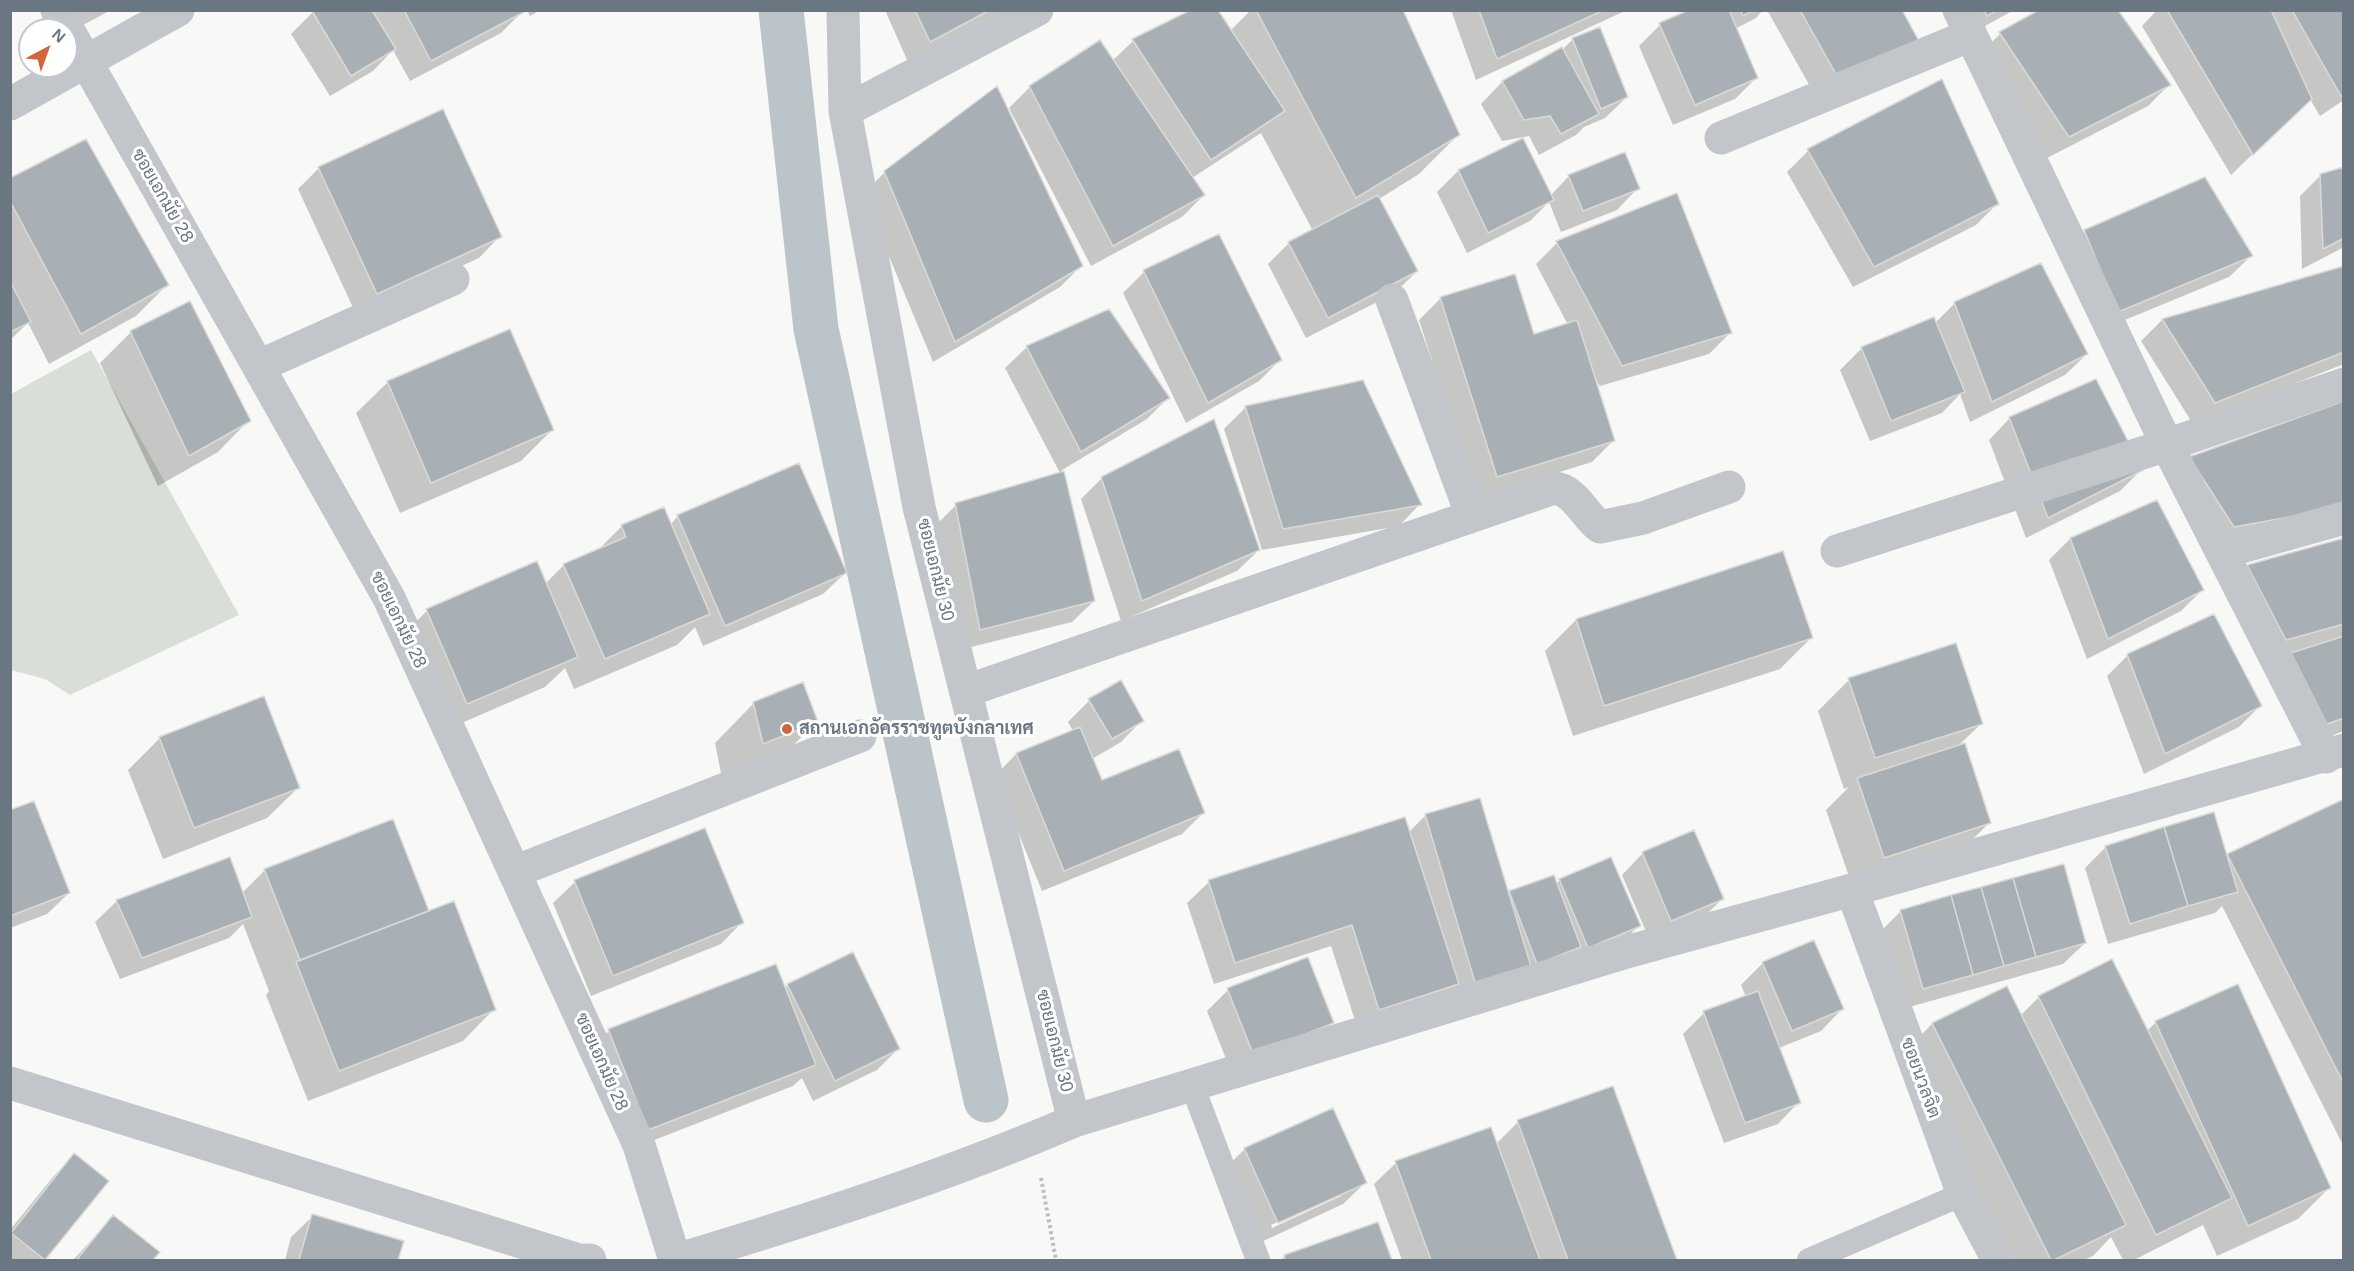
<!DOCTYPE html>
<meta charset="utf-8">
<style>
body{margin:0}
#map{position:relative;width:2354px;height:1271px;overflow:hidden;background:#f8f8f6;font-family:Arial,sans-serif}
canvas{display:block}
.frame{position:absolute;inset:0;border:12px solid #6a7783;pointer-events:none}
.north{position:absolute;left:18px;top:18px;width:60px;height:60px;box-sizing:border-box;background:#fff;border:2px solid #c3c9cd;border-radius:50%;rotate:41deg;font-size:16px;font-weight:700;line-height:24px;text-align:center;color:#6a7783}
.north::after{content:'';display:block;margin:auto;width:21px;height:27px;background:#d1653c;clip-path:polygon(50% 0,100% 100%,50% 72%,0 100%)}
</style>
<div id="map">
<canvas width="2354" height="1271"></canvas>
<div class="frame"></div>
<div class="north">N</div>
</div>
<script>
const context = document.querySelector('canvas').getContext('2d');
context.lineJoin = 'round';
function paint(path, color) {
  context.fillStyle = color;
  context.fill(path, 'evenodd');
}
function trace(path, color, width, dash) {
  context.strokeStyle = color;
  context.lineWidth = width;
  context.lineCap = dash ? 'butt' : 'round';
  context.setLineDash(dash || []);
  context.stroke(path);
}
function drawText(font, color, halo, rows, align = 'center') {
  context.font = font + ' Arial,Sarabun,sans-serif';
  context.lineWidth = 6;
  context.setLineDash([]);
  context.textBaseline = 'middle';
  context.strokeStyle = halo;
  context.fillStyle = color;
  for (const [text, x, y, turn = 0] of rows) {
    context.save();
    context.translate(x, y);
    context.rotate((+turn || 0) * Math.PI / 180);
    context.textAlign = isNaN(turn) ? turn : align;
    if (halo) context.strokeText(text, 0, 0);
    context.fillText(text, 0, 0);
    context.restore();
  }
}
const green = new Path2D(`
 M91,350l148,265 -169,80 -25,-16 -34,-9v-276z`);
const shadow = new Path2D(`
 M61,10h50l-39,21z
 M315,10h207v2l-21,21 -91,48 -17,-31 -20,21 -43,25 -39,-62z
 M527,10h14l-11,6z
 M885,10h117l-94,52z
 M1195,10l35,21 21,-21h150l57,125 -39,39 -40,25 38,72 -22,22 -89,45 -38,-74 21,-21 24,-12 -52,-98 -69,45 12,17 -22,22 -91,49 -82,-158 21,-21 82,-26 21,-20z
 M1451,10h176l-151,70z
 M1693,10h70l-7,8 -21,11 22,48 -22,22 -62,26 -34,-79 21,-21z
 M1767,10h133l-80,94z
 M1951,10h63l-49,27z
 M2042,10l127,75 -21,21 -101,52 -68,-103 21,-21z
 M2157,10h187v90l-24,16 -10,-17 -79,76 -89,-149z
 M1573,39l54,58 -22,21 -21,9 -8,8 -37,20 -10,-19 -27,5 -21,-37 21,-22 60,-32z
 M1522,140l28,56 19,-20 69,12 -21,22 -56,22 -12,-30 -19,19 -63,32 -30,-61 21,-21z
 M1808,151l189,53 -21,21 -123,62 -66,-115z
 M319,168l181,68 -21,22 -123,56 -58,-125z
 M2344,168v79l-42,22 -2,-73 21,-21z
 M885,172l196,94 -21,21 -127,75 -70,-168z
 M10,180l157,105 -31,31 -87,48 -21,-41 -18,17z
 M2085,231l166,25 -22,21 -133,55 -32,-79z
 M1557,243l174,89 -22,22 -109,32 -6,-9 20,63 -22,22 -116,36 -57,-178 22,-22 92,38 35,-11 -32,-61z
 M2344,268v96l-151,60 -52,-83 21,-21z
 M1144,272l136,88 -21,21 -73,42 -63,-130z
 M1955,303l132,51 -22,21 -95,47 -10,-28 -18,19 -72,28 -30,-71 22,-22 73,-25z
 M131,332l118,88 -31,32 -60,34 -58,-123z
 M1027,347l141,51 -21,21 -85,51 32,131 -22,21 -113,28 -24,-124 21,-21 104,-32 -55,-105z
 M388,382l164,48 -31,31 -121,52 -44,-100z
 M2344,402v121l-131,25 -44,-69z
 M1246,407l174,97 -21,22 -137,24 -38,-121z
 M2010,418l131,52 -21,21 -94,47 -37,-98z
 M1102,478l157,72 -22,21 -116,50 -40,-122z
 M678,516l167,57 -22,21 -120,52 -8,-19 -18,18 -103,44 -9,-21 -20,19 -109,47 -41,-92 32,-31 109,-48 9,21 19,-19 33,-14 25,-25 48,-1z
 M2070,539l132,51 -21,21 -94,48 -38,-99z
 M2344,539v192l-39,14 -79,-158 21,-21z
 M1576,620l235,18 -31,31 -207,67 -28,-85z
 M2128,655l132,51 -21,21 -95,47 -37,-98z
 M1849,680l133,43 -24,23 31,77 -31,31 -105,34 -27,-78 23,-23 -5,2 -26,-78z
 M263,698l36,89 -32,31 -104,41 -35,-89 31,-31z
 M1089,701l53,19 -21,22 -29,17 10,23 101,31 -21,21 -140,57 -47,-115 21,-22 57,-23 -5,-9z
 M754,703l63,19 -40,39 -54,22 -8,-40z
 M2344,801v346l-122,-241 -7,7 -107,31 -23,-76 21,-21 120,11z
 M10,811l59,82 -22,21 -37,14z
 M1426,815l82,80 2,-3 46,-8 4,-4 79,45 -21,22 -260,83 -27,-84 -117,38 -27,-81 22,-21 199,-49z
 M1643,853l79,46 -21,21 -51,21 -28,-66z
 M265,870l163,43 66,96 -31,32 -155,60 -42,-106 3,-4 -26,-67 -14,14 -109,41 -25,-57 22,-21 125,-8z
 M575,882l167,40 -21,22 -130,52 -38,-93z
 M1901,911l184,32 -22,21 -161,45 -23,-76z
 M1814,942l28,67 -21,22 -42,17 20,54 -21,22 -54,19 -41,-109 21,-21 42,-16 -5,-12 21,-21z
 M775,966l9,23 4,-4 110,64 -21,21 -64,31 -11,-23 -9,8 -167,65 -39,-99 22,-21z
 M2237,986l92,202 -31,31 -81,37 -14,-31 -69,35h-11l-12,-23 -18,19 -9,4h-80l-103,-205 31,-31 74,-36 14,28 19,-19 108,34 8,-8z
 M1228,990l104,33 -22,21 -78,30 -25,-63z
 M1613,1088l63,172h-274l-28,-76 22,-21 100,-19 22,-22z
 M1245,1149l120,34 -22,21 -86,40 -34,-74zM1341,1193v3l-69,32 -1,-3z
 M74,1155l33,26 -64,79h-33v-30l43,-53z
 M313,1216l89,26 -6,18h-111l6,-23z
 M113,1217l45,36 -7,7h-78z
 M1377,1224l14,36h-110l3,-3z`);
const canal = new Path2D(`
 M781,10l35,319 170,771`);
const building = new Path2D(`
 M372,10l24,39 -45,27 -39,-65z
 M404,10h119l1,2 -93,49z
 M915,10h75l-60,32z
 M1191,10h27l67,101 -74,49 -79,-121z
 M1256,10h147l57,125 -104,63z
 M1479,10h125l-107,49z
 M1689,10h40l29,68 -63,27 -36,-82z
 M1740,10h14l-11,6z
 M1800,10h102l17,31 -78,42z
 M1984,10h14l-11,6z
 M2039,10h79l53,75 -102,52 -70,-105z
 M2167,10h104l41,89 -59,56z
 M2292,10h52v85l-3,1z
 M1600,27l28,70 -27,12 -29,-71z
 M1100,40l105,155 -92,51 -84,-160z
 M1562,47l37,67 -38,20 -11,-18 -26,4 -22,-39z
 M1942,79l57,125 -125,63 -67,-118z
 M997,86l86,180 -128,76 -71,-171z
 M443,109l59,128 -125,57 -59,-127z
 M1523,138l31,62 -66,33 -30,-63z
 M86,139l83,146 -88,49 -71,-133v-23z
 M1625,152l15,37 -57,22 -15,-36z
 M2344,167v71l-21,11 -3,-75z
 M2205,177l48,79 -135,56 -34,-82z
 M1677,193l55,140 -110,33 -66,-125z
 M1378,195l40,76 -90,47 -40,-76z
 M1219,234l63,126 -74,43 -65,-133z
 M2041,263l47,91 -96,48 -38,-100z
 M2344,266v86l-129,51 -53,-84z
 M1515,274l19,60 43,-14 38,121 -118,36 -57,-180z
 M10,281l21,41 -21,10z
 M190,301l61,120 -62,35 -59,-125z
 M1109,309l61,89 -89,54 -55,-106z
 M1934,317l31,75 -74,29 -30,-74z
 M510,329l44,101 -123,53 -44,-102z
 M2096,379l47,91 -95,48 -39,-101z
 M1363,380l59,125 -139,24 -38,-123z
 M2344,401v106l-110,20 -45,-70z
 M1214,419l46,131 -118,51 -41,-124z
 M799,463l48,110 -122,53 -48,-111z
 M1064,471l31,130 -115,29 -25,-127z
 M2157,500l47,90 -96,49 -38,-101z
 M664,507l46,107 -105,45 -42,-95 63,-27 -5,-12z
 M2344,538v86l-58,16 -39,-75z
 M1783,551l30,87 -209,68 -28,-87z
 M537,561l41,96 -111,47 -41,-95z
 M2214,614l48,92 -97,48 -38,-100z
 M2344,636v82l-17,6 -36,-71z
 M1956,643l27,81 -108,34 -27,-80z
 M1121,680l23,41 -32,18 -24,-40z
 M803,682l15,40 -55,22 -10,-42z
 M264,696l36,92 -106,40 -35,-91z
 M1080,727l22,53 77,-31 26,64 -141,58 -48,-118z
 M1965,743l26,80 -107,35 -27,-80z
 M1480,798l52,172 -56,16 -51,-172z
 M2344,799v285l-117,-230z
 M34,801l36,92 -60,23v-106z
 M2214,812l24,80 -50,14 -24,-79z
 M1405,817l54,167 -80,26 -27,-85 -117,38 -27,-83z
 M393,819l36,92 -129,49 -36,-91z
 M2164,827l24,79 -58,18 -25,-78z
 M705,828l39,95 -131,53 -39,-96z
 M1694,830l30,69 -53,22 -29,-69z
 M230,857l22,60 -110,41 -26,-58z
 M1611,857l30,69 -53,22 -29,-69z
 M2064,864l22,79 -50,14 -23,-79z
 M1554,875l27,72 -44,17 -28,-73z
 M2013,878l23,79 -32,9 -23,-79z
 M1981,887l23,79 -31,9 -22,-80z
 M1951,895l22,80 -50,14 -23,-79z
 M454,901l42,109 -157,61 -43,-109z
 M1814,940l30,69 -52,22 -30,-69z
 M853,952l47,97 -65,32 -48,-97z
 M1308,957l26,66 -81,31 -26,-66z
 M2112,959l120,239 -76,37 -118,-239z
 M776,964l40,101 -168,65 -40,-101z
 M2238,984l93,204 -83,38 -93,-205z
 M2007,986l119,239 -72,35h-3l-119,-237z
 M1758,991l43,112 -56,20 -42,-112z
 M1613,1086l64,174h-109l-51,-140z
 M1333,1108l34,75 -89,40 -34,-75z
 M1491,1127l49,133h-109l-36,-99z
 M74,1153l35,28 -64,79 -34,-27z
 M312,1214l92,27 -6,19h-99z
 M113,1215l47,37 -7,8h-72l-3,-2z
 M1378,1222l14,38h-107l-1,-5z`);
const path = new Path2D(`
 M1041,1178l15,82`);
const service = new Path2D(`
 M1192,1085l66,175
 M1809,1260l154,-66`);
const minor = new Path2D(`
 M57,10l332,588 250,547 36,115
 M843,10l2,101 74,396 155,614
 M1959,10l208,435 159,312
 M10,104l168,-94
 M845,111l192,-101
 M1721,138l250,-103
 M1392,300l80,216
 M259,366l194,-87
 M1837,551l330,-106 177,-61
 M2223,552l121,-34
 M966,691l588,-203c20,1 31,28 46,39l43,-9 86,-31
 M514,872l346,-136
 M1852,890l111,304 35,66
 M10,1083l569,177h11
 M676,1260c133,-40 270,-84 398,-139l556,-170 222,-61 492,-140`);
const markers = [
 [787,729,6,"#d1653c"]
];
const streetNames = [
 ["ซอยเอกมัย 28",162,196,60],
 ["ซอยเอกมัย 30",935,570,76],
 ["ซอยเอกมัย 28",398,620,64],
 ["ซอยเอกมัย 30",1054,1041,76],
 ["ซอยเอกมัย 28",601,1062,66],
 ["ซอยนวลจิต",1920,1078,70]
];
const poiNames = [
 ["สถานเอกอัครราชทูตบังกลาเทศ",799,729]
];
paint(green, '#d9ded7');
paint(shadow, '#0003');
trace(canal, '#bbc4c8', 45);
paint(building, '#a9b0b5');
trace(building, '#d9dad8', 1.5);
trace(path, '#bcbec0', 4, [3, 3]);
trace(service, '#c2c5c9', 24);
trace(minor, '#c2c5c9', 33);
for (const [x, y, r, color] of markers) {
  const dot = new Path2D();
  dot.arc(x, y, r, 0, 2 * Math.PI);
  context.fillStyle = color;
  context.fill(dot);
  trace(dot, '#fff', 2);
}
drawText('18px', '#6a7783', '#fff', streetNames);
drawText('bold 18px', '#6a7783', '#fff', poiNames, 'left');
</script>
